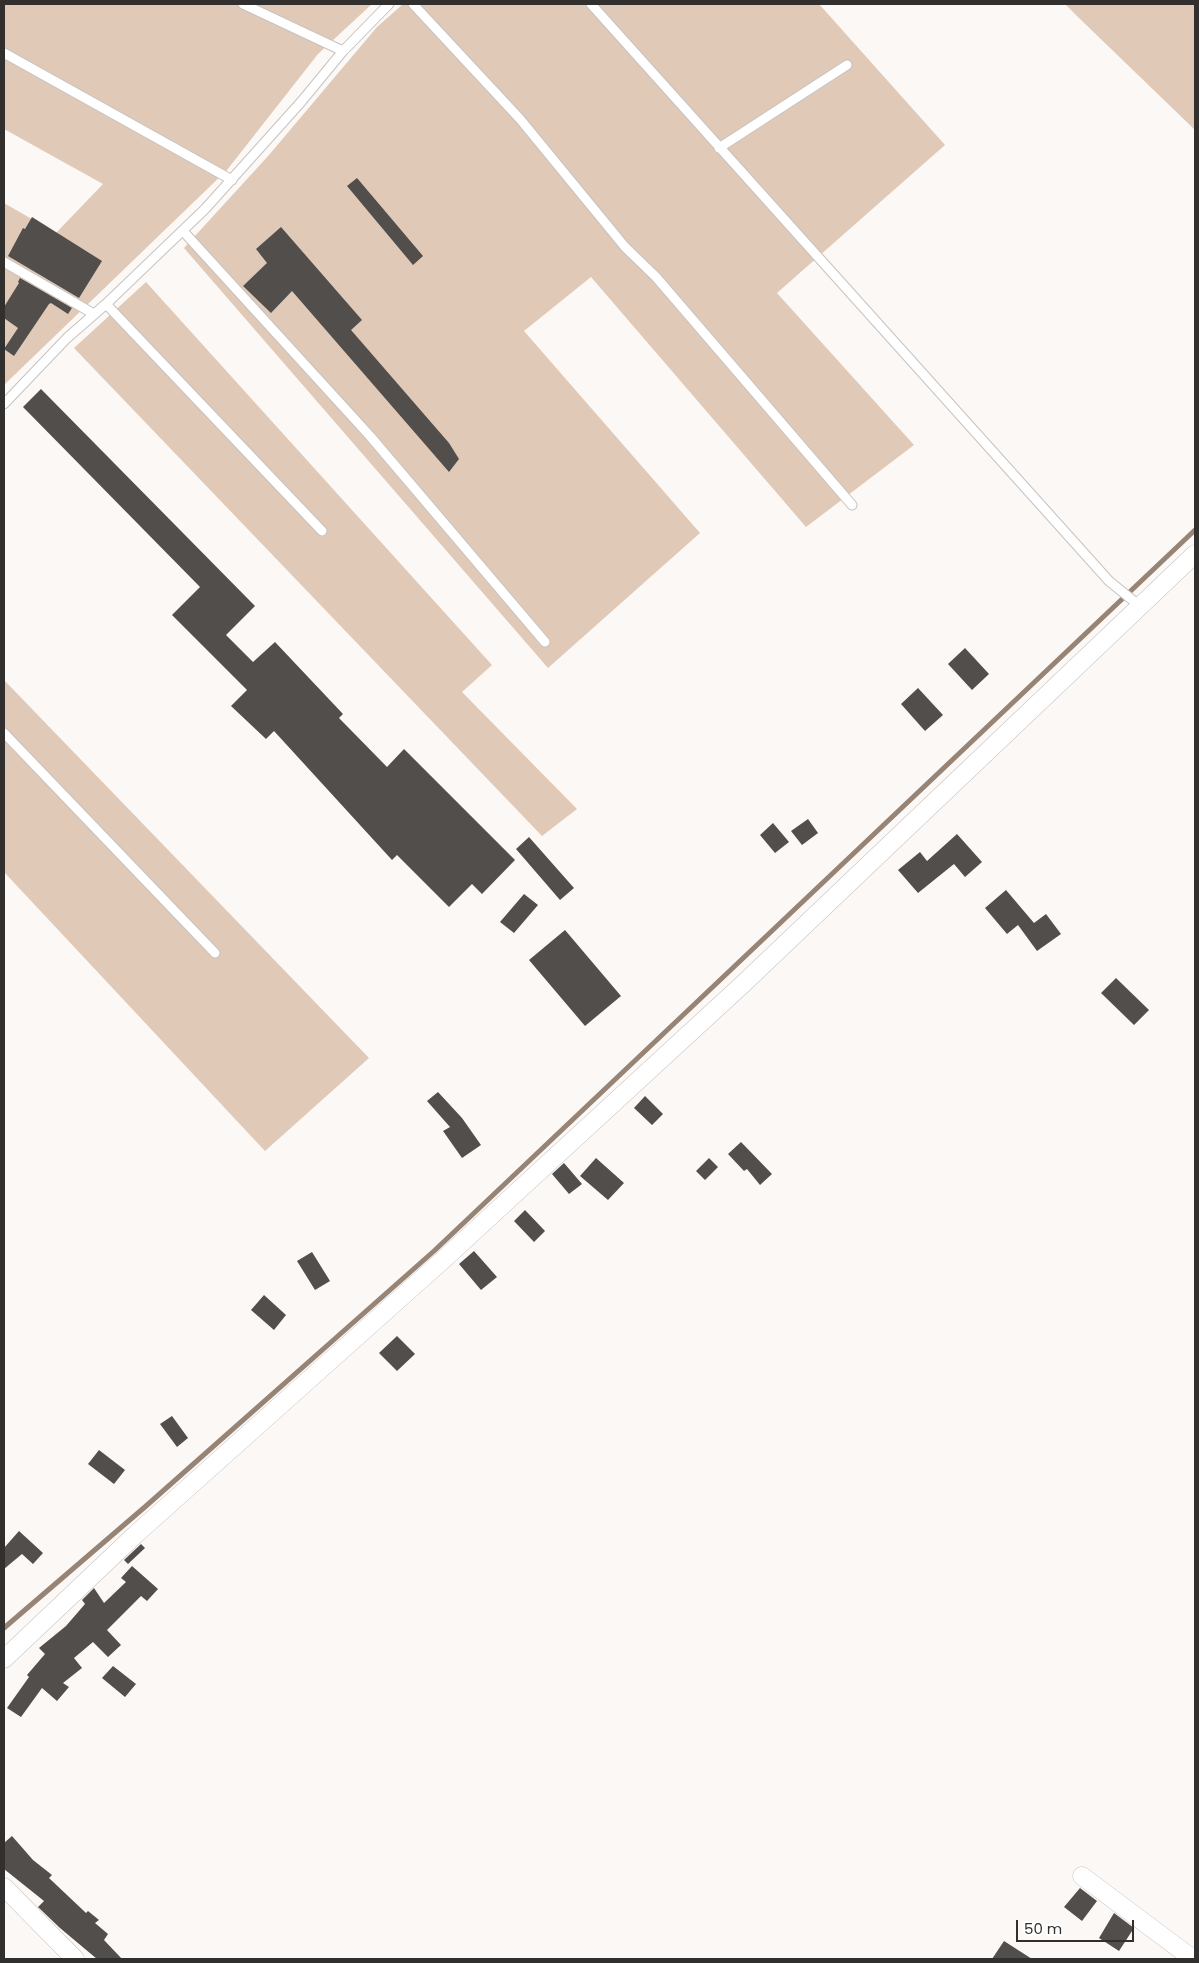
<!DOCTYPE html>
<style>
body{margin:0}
#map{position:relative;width:1199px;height:1963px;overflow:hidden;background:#fbf8f6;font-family:Poppins,sans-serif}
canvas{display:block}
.frame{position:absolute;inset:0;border:5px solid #31302f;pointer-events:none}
.scale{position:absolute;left:1016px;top:1920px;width:118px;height:22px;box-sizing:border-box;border:2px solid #31302f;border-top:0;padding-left:6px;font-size:15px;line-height:18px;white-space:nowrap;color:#31302f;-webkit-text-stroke:4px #fff;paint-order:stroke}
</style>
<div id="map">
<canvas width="1199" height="1963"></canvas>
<div class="frame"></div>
<div class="scale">50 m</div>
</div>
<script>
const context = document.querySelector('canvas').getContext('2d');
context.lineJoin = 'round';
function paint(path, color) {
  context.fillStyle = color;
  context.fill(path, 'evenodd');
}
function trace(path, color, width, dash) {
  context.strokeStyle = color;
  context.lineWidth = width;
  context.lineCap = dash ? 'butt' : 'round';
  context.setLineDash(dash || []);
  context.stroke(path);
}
const green = new Path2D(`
 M4,4h368l-54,50 -91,116 -223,215v-182l52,30 47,-49 -99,-55z
 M403,4h416l126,141 -168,148 137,152 -108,82 -215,-250 -67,54 176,202 -152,135 -364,-420 85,-93 108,-128z
 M1065,4h130v126l-117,-113z
 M146,282l346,383 -30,27 115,117 -35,27 -468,-488z
 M4,680l365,378 -104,93 -261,-279z`);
const stream = new Path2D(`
 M4,1628l142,-122 288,-255 761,-721`);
const building = new Path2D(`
 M357,178l66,78 -10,9 -66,-79z
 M32,217l70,44 -23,37 -71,-42 15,-28 2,1z
 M281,227l81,93 -11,10 98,113 10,16 -10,13 -157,-181 -21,22 -28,-27 24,-23 -11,-14z
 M20,278l52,30 -4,6 -17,-11 -2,1 -35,52 -10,-7 14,-21 -14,-10v-11l15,-24 -1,-1z
 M41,389l214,217 -29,29 27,27 22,-20 68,72 -4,4 48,49 17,-18 111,111 -33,34 -10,-10 -23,23 -52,-52 -5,5 -118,-129 -8,8 -35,-33 16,-16 -75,-75 28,-28 -177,-180z
 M965,648l24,26 -17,16 -24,-26z
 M918,688l25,27 -18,16 -24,-27z
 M808,819l10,14 -16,12 -11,-14z
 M773,823l16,19 -14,11 -15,-18z
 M957,834l25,28 -17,15 -11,-13 -36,29 -20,-23 22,-18 7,9z
 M529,837l45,51 -14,12 -44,-51z
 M1006,890l28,33 12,-9 15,20 -24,17 -19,-26 -11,9 -22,-26z
 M524,894l14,11 -24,28 -14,-11z
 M565,930l56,66 -36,30 -56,-66z
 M1116,978l33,32 -15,15 -33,-32z
 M438,1092l24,26 19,27 -19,13 -19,-27 7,-4 -23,-26z
 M645,1096l18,18 -11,11 -18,-17z
 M741,1142l31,32 -12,11 -13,-16 -3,2 -16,-17z
 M596,1158l28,25 -16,17 -28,-24z
 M709,1158l9,9 -13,13 -9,-9z
 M564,1163l18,21 -13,10 -17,-20z
 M525,1210l20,21 -11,11 -20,-21z
 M474,1251l23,26 -16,13 -22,-26z
 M312,1252l18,29 -15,9 -18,-29z
 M264,1295l22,20 -12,15 -23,-20z
 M397,1336l18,18 -18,17 -18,-18z
 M172,1416l16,22 -11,9 -17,-23z
 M99,1450l26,20 -11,14 -26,-20z
 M19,1531l24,22 -10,11 -11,-10 -18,15v-21z
 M141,1544l4,4 -17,16 -4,-4z
 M132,1566l26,23 -11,12 -6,-5 -34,34 14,15 -13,12 -15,-15 -19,16 8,10 -19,15 6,4 -12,14 -15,-13 -21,29 -14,-9 22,-31 -2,-2 18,-21 -6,-6 27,-22 19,-22 -3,-4 12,-12 10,15 22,-21 -5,-4z
 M113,1666l23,18 -11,13 -23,-19z
 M12,1836l21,24 19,15 -3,3 37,35 2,-2 11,9 -4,3 13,11 -4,6 18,19h-25l-37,-31 -22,-21 6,-6 -40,-32v-26z
 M1080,1888l17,13 -15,20 -18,-14z
 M1114,1913l20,15 -15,23 -20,-13z
 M1004,1941l28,18h-40z`);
const service = new Path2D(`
 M243,4l100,47
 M413,4l107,115 105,128 31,30 196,228
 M591,4l518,577 32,26
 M4,53l228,127
 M719,148l128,-83
 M183,231l187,205 175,206
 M4,262l90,52
 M106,304l216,227
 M4,404l63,-66 39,-34 99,-95 96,-107 42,-51 46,-47
 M4,733l211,220`);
const minor = new Path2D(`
 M4,1659l131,-124 309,-276 299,-275 452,-430
 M1082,1876l111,83
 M4,1887l71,72`);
paint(green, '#e0c9b7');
trace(stream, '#978475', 5);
paint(building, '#514e4c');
trace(service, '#c6c3c1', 11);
trace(minor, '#c6c3c1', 19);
trace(service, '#fff', 9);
trace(minor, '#fff', 18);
</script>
